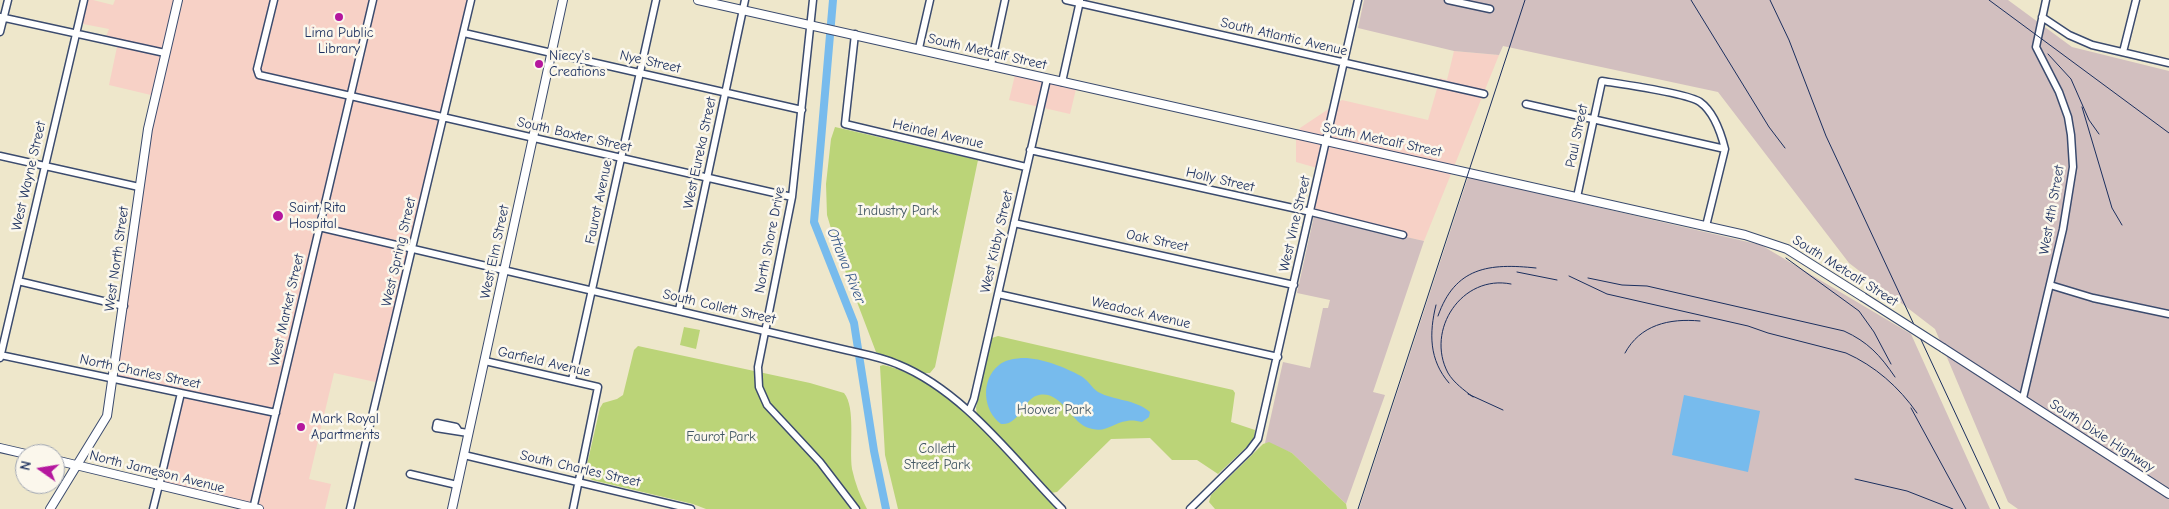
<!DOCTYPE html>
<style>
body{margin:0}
#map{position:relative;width:2169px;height:509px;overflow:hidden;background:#eee7cb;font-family:"Comic Neue",sans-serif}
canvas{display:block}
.north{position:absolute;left:15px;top:444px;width:50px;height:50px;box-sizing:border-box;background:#fbf7ec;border:1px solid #a1a7b3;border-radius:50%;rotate:283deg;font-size:14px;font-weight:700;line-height:20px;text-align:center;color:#1b2f5e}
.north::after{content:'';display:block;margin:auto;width:18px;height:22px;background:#b5179e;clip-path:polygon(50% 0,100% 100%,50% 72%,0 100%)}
</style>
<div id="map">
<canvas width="2169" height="509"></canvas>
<div class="north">N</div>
</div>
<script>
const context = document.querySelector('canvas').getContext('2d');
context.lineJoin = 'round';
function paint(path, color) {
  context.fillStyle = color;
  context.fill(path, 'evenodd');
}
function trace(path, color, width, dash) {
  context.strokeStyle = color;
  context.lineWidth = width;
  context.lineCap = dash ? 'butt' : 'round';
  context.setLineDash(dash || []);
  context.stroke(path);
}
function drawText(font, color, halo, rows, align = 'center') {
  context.font = font + ' "Comic Neue",sans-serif';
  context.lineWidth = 5;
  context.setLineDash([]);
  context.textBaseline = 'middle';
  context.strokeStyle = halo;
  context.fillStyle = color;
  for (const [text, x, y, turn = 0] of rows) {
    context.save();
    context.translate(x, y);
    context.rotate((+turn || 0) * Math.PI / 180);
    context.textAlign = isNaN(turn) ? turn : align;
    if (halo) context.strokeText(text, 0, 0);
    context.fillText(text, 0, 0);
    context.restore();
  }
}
const built = new Path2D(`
 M84,0h9l20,5 2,-5h356l-91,383 -46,-10 -25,106 22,5 -6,25h-66l-100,-23 22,-93 -67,-14 41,-283 -46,-11 9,-43 -13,-3 4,-10 -31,-6z
 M1454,51l45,4 -75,186 -118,-26 11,-47 -21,-6v-24l4,-10 42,-28 86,20 12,-42 7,2z
 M1015,75l61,14 -6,25 -61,-14z`);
const industrial = new Path2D(`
 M1364,0h644l64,47 97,24v438h-151l-10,-7 -73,-173 -86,-66 -131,-171 -215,-46 -4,9 -45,-4 -96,-23z
 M1468,177l293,68 150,89 79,175h-631z
 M1314,216l110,25 -51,151 12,3 -39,109 -54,-51 -27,-10 18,-81 27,6 13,-60h5l2,-8 -33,-7z`);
const green = new Path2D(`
 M835,127l143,33 -43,207 -5,6h-9l-45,-21 -38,-100 -11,-37 -1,-31 5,-45z
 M684,327l16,3 -4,19 -16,-4z
 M998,336l235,54 2,3 -4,29 24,8 -1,10 -36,34 -21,-14h-25l-22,-22 -39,1 -54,53 -6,1 -74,-78 -1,-7 14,-63 2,-7z
 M638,346l172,37 34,10c12,14 5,55 8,76 3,14 8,27 15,40h-161l-13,-5 -101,-24 -5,-5 -1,-6 14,-61 3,-5 14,-4 6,-4 11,-45z
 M883,365c67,15 128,95 174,144h-159l-13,-54 -5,-89z
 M1269,442l23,11 54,51 1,5h-132l-6,-7 2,-7 52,-51z`);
const water = new Path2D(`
 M1021,358c18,-1 44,9 60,18 7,4 11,12 17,16 17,9 37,7 52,20l-1,5 -7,5c-5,-1 -10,-2 -15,-1 -16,2 -21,14 -41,6 -16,-7 -25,-36 -47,-32 -15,2 -19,31 -38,29 -18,-13 -21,-44 -2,-59 6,-5 14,-6 22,-7z
 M1684,395l76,16 -12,61 -76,-17z`);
const river = new Path2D(`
 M833,0l-19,222 40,101 20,128 12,58`);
const minor = new Path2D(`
 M274,0l-17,69 2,6 533,122
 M813,0l-21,197 -34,170 1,20 8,18 53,57 36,47
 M1066,0l418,94
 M1448,0l42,9
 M0,17l165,36
 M2042,17l27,18 23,10 77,18
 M0,32l8,-32
 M464,33l338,77
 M855,34l-10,90 181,43
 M919,48l11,-48
 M2123,52l13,-52
 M991,65l14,-65
 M1062,82l18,-81
 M1526,104l199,45
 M1030,150l281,62 92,23
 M0,156l139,31
 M1577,197l25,-116c19,3 85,12 98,21 14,10 21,31 25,47l-19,77
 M1014,223l280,62
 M319,227l527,123c17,4 35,7 51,14 67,27 116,95 165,145
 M18,281l106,25
 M2050,285l43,13 76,16
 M998,294l280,63
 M679,310l66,-310
 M0,355l276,58
 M0,358l84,-358
 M485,361l113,26 -25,122
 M572,380l84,-380
 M2023,398l40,-169 10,-62 -2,-32 -3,-18 -9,-25 -23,-45 10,-47
 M969,411l5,-12 73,-320
 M458,430l-2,-3 -19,-4 -1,5 32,5
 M464,455l227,54
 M410,474l47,11
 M159,486l22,-93
 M153,509l6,-24
 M253,509l120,-509
 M350,509l121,-509
 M1190,509l59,-58 9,-12 100,-439`);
const major = new Path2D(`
 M698,0l1047,235 42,14 76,48
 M1943,348l226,146
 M0,448l26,6
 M55,460l204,49
 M50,509l57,-93 41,-287 30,-129
 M452,509l111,-509`);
const rail = new Path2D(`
 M1691,0l78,127 16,21
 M1770,0l19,40 37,96 174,373
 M1989,0l180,133
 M2048,54l23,25 18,41 10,14
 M2082,107l30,101 10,17
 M1786,258l73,53 15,21 17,32
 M1517,272l40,8
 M1569,276l38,18 141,32 20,7 78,20c29,13 53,34 71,60
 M1588,278l34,7 25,1 197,45c24,11 36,24 51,46
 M1436,305c-7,28 -7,55 13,78
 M1438,316c17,-49 51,-53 98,-48
 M1625,353c15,-28 44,-35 75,-32
 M1468,394l35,16
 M1473,397c-9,-7 -19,-14 -25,-24 -23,-43 14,-99 63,-89
 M1911,408l55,101
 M1855,479l52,12 46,18
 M1358,509l167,-509`);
const majorBridge = new Path2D(`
 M1863,297l80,51`);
const markers = [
 [339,17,5,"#b5179e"],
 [539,64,5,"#b5179e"],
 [278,216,6,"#b5179e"],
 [301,427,5,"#b5179e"]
];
const poiNames = [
 ["Lima Public",339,33,"center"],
 ["Library",339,49,"center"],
 ["Niecy's",549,56],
 ["Creations",549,72],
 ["Saint Rita",289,208],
 ["Hospital",289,224],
 ["Mark Royal",311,419],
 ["Apartments",311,435]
];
const streetNames = [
 ["South Atlantic Avenue",1284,37,13],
 ["South Metcalf Street",987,52,13],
 ["Nye Street",650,62,13],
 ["Heindel Avenue",938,134,13],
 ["South Baxter Street",574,135,13],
 ["Paul Street",1577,136,-78],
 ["South Metcalf Street",1382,140,12],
 ["West Eureka Street",700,153,-78],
 ["West Wayne Street",29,176,-77],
 ["Holly Street",1220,180,13],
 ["Faurot Avenue",599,202,-78],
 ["West 4th Street",2052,210,-80],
 ["West Vine Street",1295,224,-77],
 ["North Shore Drive",770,240,-79],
 ["Oak Street",1157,241,12],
 ["West Kibby Street",997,242,-77],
 ["West Spring Street",399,252,-77],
 ["West Elm Street",495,252,-78],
 ["West North Street",117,259,-82],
 ["South Metcalf Street",1845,271,32],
 ["South Collett Street",719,307,13],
 ["West Market Street",287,310,-77],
 ["Weadock Avenue",1141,313,13],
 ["Garfield Avenue",544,362,13],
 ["North Charles Street",140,372,12],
 ["South Dixie Highway",2102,436,33],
 ["South Charles Street",580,469,13],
 ["North Jameson Avenue",157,472,14]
];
const parkNames = [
 ["Industry Park",898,211],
 ["Hoover Park",1054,410],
 ["Faurot Park",721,437],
 ["Collett",937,449],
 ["Street Park",937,465]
];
const waterNames = [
 ["Ottawa River",846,266,68]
];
paint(built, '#f7d1c6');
paint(industrial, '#d2bfbf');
paint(green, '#bbd478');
paint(water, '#77bbed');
trace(river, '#77bbed', 8);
trace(minor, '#3b4b6e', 9);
trace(major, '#3b4b6e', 10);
trace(minor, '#fff', 6);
trace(major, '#fff', 8);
trace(rail, '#1b2f5e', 1);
trace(majorBridge, '#3b4b6e', 10, []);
trace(majorBridge, '#fff', 8);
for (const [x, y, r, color] of markers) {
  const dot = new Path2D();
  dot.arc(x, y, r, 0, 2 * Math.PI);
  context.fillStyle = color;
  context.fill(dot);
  trace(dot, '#fbf7ec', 2);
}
drawText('14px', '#1b2f5e', '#fbf7ec', poiNames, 'left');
drawText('14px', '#1b2f5e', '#fbf7ec', streetNames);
drawText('14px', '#435864', '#fbf7ec', parkNames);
drawText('italic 15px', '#375989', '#fbf7ec', waterNames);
</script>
